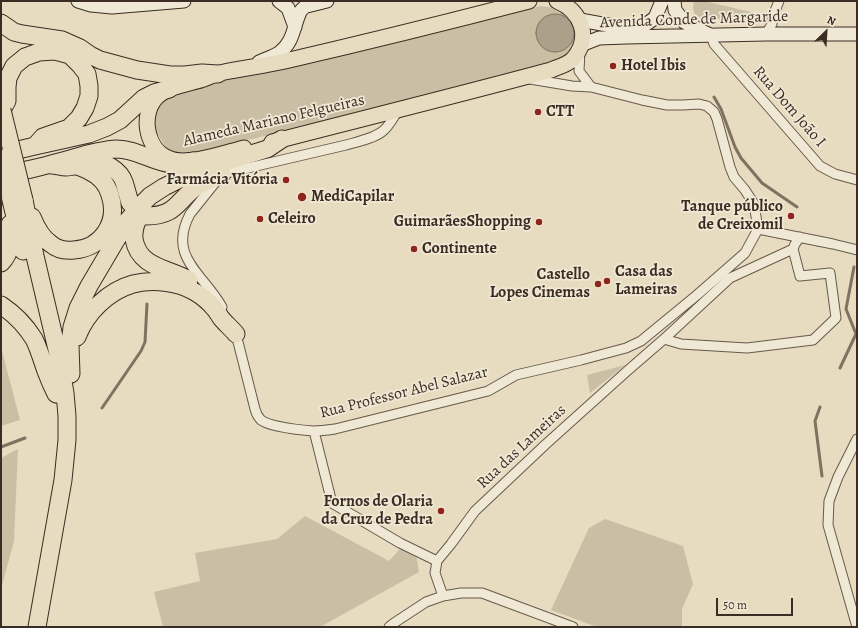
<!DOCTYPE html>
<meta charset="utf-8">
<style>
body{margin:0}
#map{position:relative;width:858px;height:628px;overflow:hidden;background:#e7dcbf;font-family:Alegreya,serif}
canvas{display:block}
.frame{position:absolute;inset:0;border:2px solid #3c2d24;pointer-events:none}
.north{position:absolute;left:806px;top:12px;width:40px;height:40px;-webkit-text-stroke:3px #efe8d5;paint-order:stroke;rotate:25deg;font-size:11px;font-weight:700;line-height:16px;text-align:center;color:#3c2d24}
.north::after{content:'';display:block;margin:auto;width:14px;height:18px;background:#3c2d24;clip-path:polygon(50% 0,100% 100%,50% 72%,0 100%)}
.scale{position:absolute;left:716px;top:598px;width:77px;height:18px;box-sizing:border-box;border:2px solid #3c2d24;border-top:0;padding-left:5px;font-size:12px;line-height:14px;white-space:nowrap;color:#3c2d24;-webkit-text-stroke:3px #efe8d5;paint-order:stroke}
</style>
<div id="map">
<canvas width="858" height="628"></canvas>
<div class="frame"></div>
<div class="north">N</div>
<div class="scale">50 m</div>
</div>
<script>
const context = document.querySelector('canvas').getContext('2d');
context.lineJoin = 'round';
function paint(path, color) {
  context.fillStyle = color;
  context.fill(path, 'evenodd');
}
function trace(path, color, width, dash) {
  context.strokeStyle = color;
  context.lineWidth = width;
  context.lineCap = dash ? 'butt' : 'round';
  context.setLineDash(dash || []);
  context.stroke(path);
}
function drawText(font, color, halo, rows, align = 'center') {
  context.font = font + ' Alegreya,serif';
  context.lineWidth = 3.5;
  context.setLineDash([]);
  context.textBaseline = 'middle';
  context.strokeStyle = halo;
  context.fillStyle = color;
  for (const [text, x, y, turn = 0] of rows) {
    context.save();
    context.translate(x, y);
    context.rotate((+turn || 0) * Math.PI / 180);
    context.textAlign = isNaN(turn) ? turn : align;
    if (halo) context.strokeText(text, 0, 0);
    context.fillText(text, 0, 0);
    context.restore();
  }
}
const green = new Path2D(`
 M694,1h10l51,12 -1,9 -55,-5 -5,-4 -1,-6z
 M541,6c6,1 14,1 19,4 13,8 19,28 10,41 -4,7 -14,10 -21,13l-352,89 -18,1 -10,-3 -14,-20c0,-5 0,-10 1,-16 3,-18 18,-20 33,-26z
 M1,347l19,73 -19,6z
 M625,365l-35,28 -3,-18z
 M18,449l-4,92 -13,48v-131z
 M305,516l84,45 12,-13 15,6 3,18 -99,55h-132v-1l-5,1h-20l-9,-35 46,-11 -5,-28 82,-14z
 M605,519l78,27 10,38 -11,25v18h-85l-46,-17 38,-82z`);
const water = new Path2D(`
 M536 33a19 19 0 1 1 38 0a19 19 0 1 1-38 0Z`);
const stream = new Path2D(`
 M714,97l7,12 14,38 6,11 21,25 35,24
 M840,368l16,-34 -10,-25 8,-42
 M820,407l-5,14 7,55
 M102,408l39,-57 4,-9 2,-38
 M1,447l24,-9`);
const street = new Path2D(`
 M766,34l6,-10 1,-8 6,-15
 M711,35l3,9 106,122 15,8 22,6
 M580,50l-1,21 12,16
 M530,79l42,7 19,1 51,13 25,5h16l16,-1 8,2 7,6 3,7 13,48 4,10 11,13 9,14 4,25
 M758,229l75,15 24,6
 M222,307c-19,-34 -55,-50 -32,-93l32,-40 124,-29c11,-3 30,-7 38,-15 6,-5 10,-14 15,-21
 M234,331l2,3 19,75c1,4 3,8 6,11 10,7 40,10 52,11 7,0 15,-1 22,-2l153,-38 28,-16 65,-15 45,-12 15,-7 56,-46 48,-42 13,-24
 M664,339l17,5 66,4 66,-8 23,-22 -6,-45 -30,3 -7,-27 2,-5 5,-7
 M314,431l18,72 68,40 37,18
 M443,596l-8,-23 2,-12 14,-17 24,-33 71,-67 80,-72 38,-33 66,-61 63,-29
 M389,627l5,-4 32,-21 17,-6 18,-3h21l91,34
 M857,627l-29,-102 1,-24 9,-24 19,-38`);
const secondary = new Path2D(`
 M78,1l13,4 21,2 72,-6
 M279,1l9,7 7,19
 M674,1l1,9 9,12 24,12
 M307,6l20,-5
 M580,20l33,6 29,1 13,-9 7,-17
 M581,45l18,-7 27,-1 140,-3h91
 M259,62c6,-3 14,-5 20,-9 15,-11 14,-26 21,-41 2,-4 8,-7 11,-11`);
const primary = new Path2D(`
 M272,142c93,-24 186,-47 279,-72 7,-3 16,-5 22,-11 19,-22 8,-48 -16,-58
 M244,148c-20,5 -57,19 -76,10 -23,-10 -28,-46 -10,-62 3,-3 7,-5 10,-6 9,-5 20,-6 29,-9 8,-2 15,-6 23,-8 22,-5 43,-7 65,-12 82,-19 163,-39 244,-60`);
const highway = new Path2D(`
 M1,23l13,9 8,2 40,6 18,8 10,7 10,5 37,10 33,5h15l17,-2 16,1
 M2,110l5,-9v-14l1,-9 6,-12 11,-9 14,-5 16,-1 15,4 10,10 7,9 2,12v10l-4,12 -6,10 -10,10 -26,9 -8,9
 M1,154l34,-8 54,-12 18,-7 13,-7 24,-22 10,-5 15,-4
 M79,165c4,-1 8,-3 12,-4 12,-1 29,9 33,21 2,6 4,14 6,21
 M3,175c16,-4 32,-6 48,-11 22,-5 43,-14 66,-15 19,0 36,13 55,15 8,0 15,-2 22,-3
 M24,200l11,56 24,102 6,35 2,23v24l-4,40 -26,147
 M12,204l11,47
 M142,213c-6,8 -9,16 -8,26 5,29 34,29 55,41
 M146,216c30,0 30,-14 50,-29 8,-5 17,-9 26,-13
 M32,217c4,10 10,21 19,27 6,5 15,7 23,6 28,-2 45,-28 36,-55 -3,-11 -10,-19 -21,-24 -4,-2 -10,-5 -14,-5 -3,0 -6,1 -9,1 -5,0 -10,-2 -15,-2
 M1,263c11,-11 10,-25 9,-39
 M1,305c12,8 25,21 33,34 5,10 8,21 12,32 3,8 6,15 10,23
 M77,337c9,-24 31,-46 56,-53 20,-5 45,-2 62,8 7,4 14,10 19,16 3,3 5,7 7,10 4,5 10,10 15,16
 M71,374l-1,-29 2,-18 6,-19 11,-22 39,-66 14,-16 8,-8 14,-9 22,-11 16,-7 65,-20 15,-10`);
const highwayBridge = new Path2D(`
 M2,110l22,90
 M1,158l11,46`);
const markers = [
 [613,66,4,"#8f2418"],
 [538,112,4,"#8f2418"],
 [286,180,4,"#8f2418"],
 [302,197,5,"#8f2418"],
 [791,216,4,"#8f2418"],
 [260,219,4,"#8f2418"],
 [539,222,4,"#8f2418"],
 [414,249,4,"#8f2418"],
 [607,281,4,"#8f2418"],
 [598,284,4,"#8f2418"],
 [441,511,4,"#8f2418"]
];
const streetNames = [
 ["Avenida Conde de Margaride",694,20,-2],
 ["Rua Dom João I",789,107,49],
 ["Alameda Mariano Felgueiras",274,121,-13],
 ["Rua Professor Abel Salazar",404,393,-14],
 ["Rua das Lameiras",522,447,-43]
];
const poiNames = [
 ["Hotel Ibis",621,66],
 ["CTT",546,112],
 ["Farmácia Vitória",278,180,"right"],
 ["MediCapilar",311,197],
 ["Tanque público",783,207,"right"],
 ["de Creixomil",783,225,"right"],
 ["Celeiro",268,219],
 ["GuimarãesShopping",531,222,"right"],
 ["Continente",422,249],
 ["Casa das",615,272],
 ["Lameiras",615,290],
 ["Castello",590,275,"right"],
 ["Lopes Cinemas",590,293,"right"],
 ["Fornos de Olaria",433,502,"right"],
 ["da Cruz de Pedra",433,520,"right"]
];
paint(green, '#cabea5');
paint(water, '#ada08a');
trace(water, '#807261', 1);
trace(stream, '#807261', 3);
trace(street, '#67594b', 11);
trace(secondary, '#3c2d24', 15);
trace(primary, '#3c2d24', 17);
trace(highway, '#3c2d24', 19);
trace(street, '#efe8d5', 9);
trace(secondary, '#efe8d5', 13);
trace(primary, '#e7dcbf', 15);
trace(highway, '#e7dcbf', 17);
trace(highwayBridge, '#3c2d24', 19, []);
trace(highwayBridge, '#e7dcbf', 17);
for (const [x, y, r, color] of markers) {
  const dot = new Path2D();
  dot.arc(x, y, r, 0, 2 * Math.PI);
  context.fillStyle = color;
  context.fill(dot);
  trace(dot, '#efe8d5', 1.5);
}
drawText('16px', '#3c2d24', '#efe8d5', streetNames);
drawText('bold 16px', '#3c2d24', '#efe8d5', poiNames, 'left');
</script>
